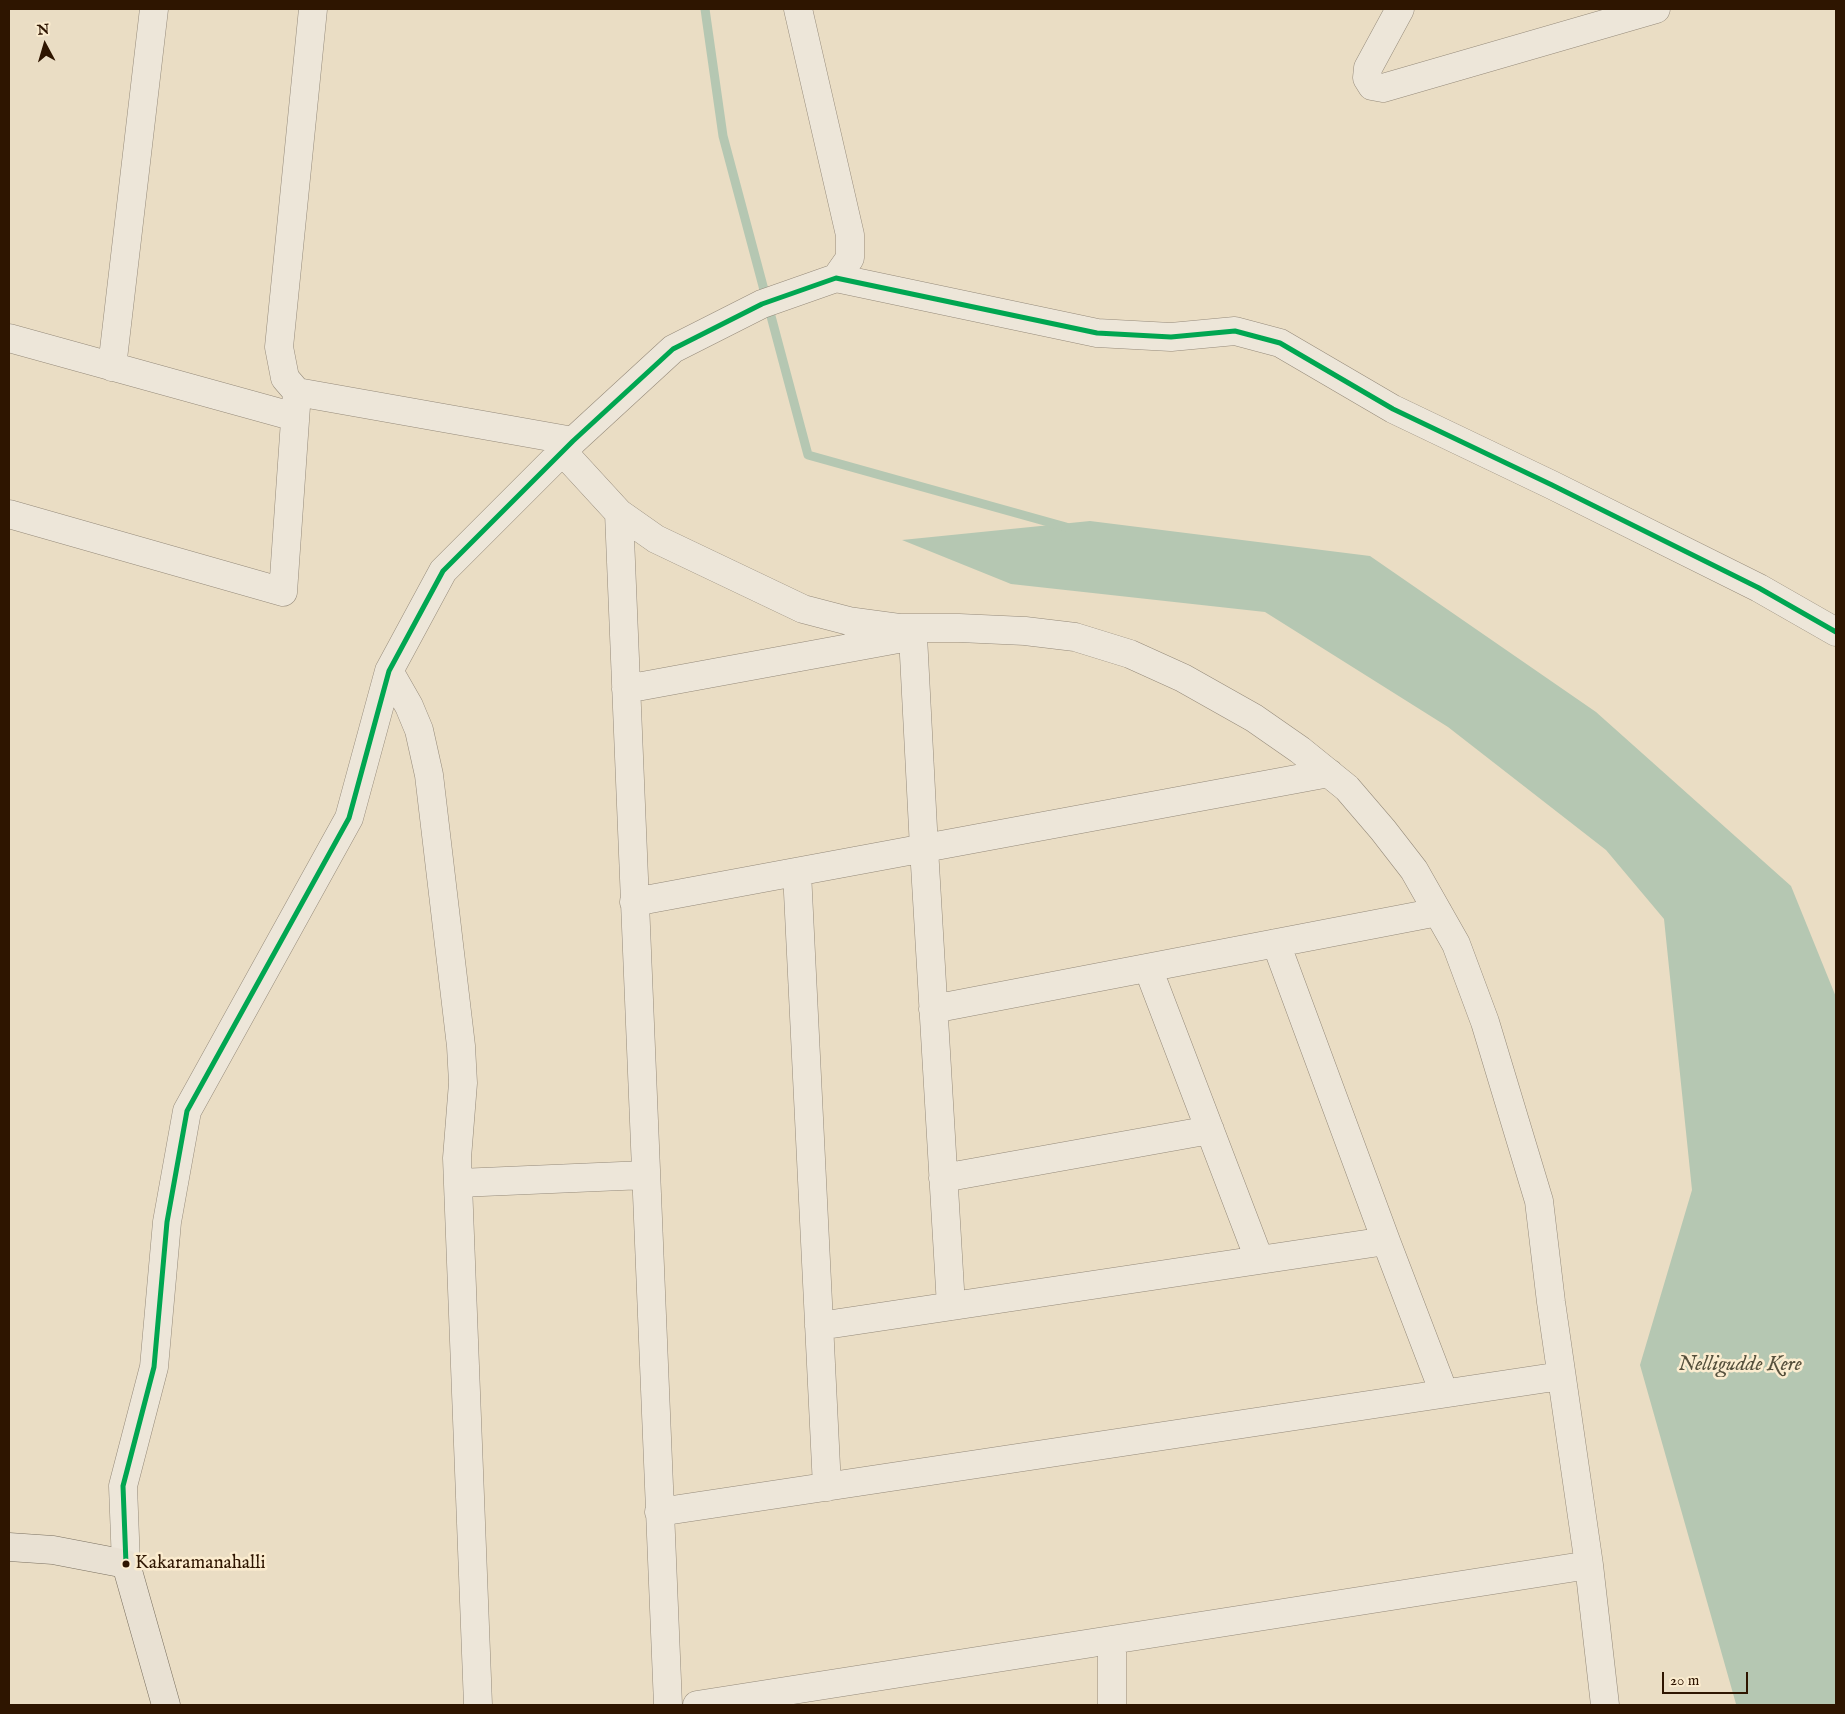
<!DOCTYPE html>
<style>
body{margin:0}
#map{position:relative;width:1845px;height:1714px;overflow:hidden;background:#eaddc4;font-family:"IM FELL English",serif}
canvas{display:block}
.frame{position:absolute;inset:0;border:10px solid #2e1500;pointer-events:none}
.north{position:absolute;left:20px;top:20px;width:50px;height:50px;-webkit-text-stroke:4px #fbeccf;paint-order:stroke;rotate:354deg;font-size:14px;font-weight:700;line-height:20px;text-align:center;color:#2e1500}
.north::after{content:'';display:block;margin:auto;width:18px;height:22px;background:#2e1500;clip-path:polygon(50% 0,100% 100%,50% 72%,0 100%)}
.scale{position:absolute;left:1662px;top:1672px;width:86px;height:22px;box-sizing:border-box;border:2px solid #2e1500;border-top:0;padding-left:6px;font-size:15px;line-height:18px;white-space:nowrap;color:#2e1500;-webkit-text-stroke:4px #fbeccf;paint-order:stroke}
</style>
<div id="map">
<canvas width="1845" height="1714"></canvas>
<div class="frame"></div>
<div class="north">N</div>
<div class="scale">20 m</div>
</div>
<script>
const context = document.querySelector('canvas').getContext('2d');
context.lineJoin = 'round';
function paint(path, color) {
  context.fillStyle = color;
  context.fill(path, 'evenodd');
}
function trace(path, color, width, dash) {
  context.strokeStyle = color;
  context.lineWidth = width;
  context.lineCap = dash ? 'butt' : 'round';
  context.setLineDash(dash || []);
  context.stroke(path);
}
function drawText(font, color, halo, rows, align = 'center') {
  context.font = font + ' "IM FELL English",serif';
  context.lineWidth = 5;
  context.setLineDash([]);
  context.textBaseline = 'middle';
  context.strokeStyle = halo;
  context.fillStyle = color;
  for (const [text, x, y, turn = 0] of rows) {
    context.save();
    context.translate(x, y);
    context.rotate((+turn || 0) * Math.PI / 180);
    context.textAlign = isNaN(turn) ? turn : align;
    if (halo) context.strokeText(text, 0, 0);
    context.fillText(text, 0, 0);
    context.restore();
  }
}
const water = new Path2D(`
 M1090,521l280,35 226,156 195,174 45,111v708h-98l-2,-1 -96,-339 52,-175 -28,-271 -58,-69 -158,-123 -183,-115 -254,-28 -109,-44z`);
const stream = new Path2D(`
 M705,9l18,127 85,319 258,72`);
const minor = new Path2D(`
 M313,9l-34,338 6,31 12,14 276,49
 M798,9l52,226v23l-14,20
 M1400,9l-32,59 -1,10 5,8 11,2 273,-79
 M9,338l286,79
 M112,367l42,-358
 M563,452l56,61 37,26 147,70 46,12 52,7h58l66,3 50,6 55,17 53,24 71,40 46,32 47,38 36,42 31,40 42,74 29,78 54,179 12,101 38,263 16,140
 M619,513l49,1192
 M9,514l274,78 14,-200
 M913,636l11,212 27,458
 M389,671l20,35 10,24 10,45 32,271 2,37 -6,75 21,547
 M626,689l283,-52
 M797,872l30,615
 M634,902l695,-129
 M1276,943l110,298 58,152
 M1148,968l111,291
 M933,1009l505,-97
 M943,1178l267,-48
 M459,1183l186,-8
 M819,1326l567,-85
 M659,1512l902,-136
 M126,1564l-3,-78 31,-119 13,-145 20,-111 162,-293 40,-147 54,-100 130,-130 100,-92 89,-45 74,-26 261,55 74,4 64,-6 45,12 113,66 159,76 207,103 77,44
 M1112,1640v65
 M697,1705l892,-140`);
const major = new Path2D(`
 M9,1547l44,3 73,14 40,141`);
const bus1 = new Path2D(`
 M126,1564l-3,-78 31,-119 13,-145 20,-111 162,-293 40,-147 54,-100 130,-130 100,-92 89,-45 74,-26 261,55 74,4 64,-6 45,12 113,66 159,76 207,103 77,44`);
const markers = [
 [126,1564,4.5,"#2e1500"]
];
const busNames = [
 ["Kakaramanahalli",135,1564]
];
const waterNames = [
 ["Nelligudde Kere",1740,1366]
];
paint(water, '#b5c7b2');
trace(stream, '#b5c7b2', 9);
trace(minor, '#958a7a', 29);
trace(major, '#7a7060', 29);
trace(minor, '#ede6d9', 28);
trace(major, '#e9e1d3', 28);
trace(bus1, '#00a651', 5);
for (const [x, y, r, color] of markers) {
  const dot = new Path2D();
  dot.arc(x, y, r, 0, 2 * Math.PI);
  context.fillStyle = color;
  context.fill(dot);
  trace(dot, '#fbeccf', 2);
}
drawText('19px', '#2e1500', '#fbeccf', busNames, 'left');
drawText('italic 21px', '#55503c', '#fbeccf', waterNames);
</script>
